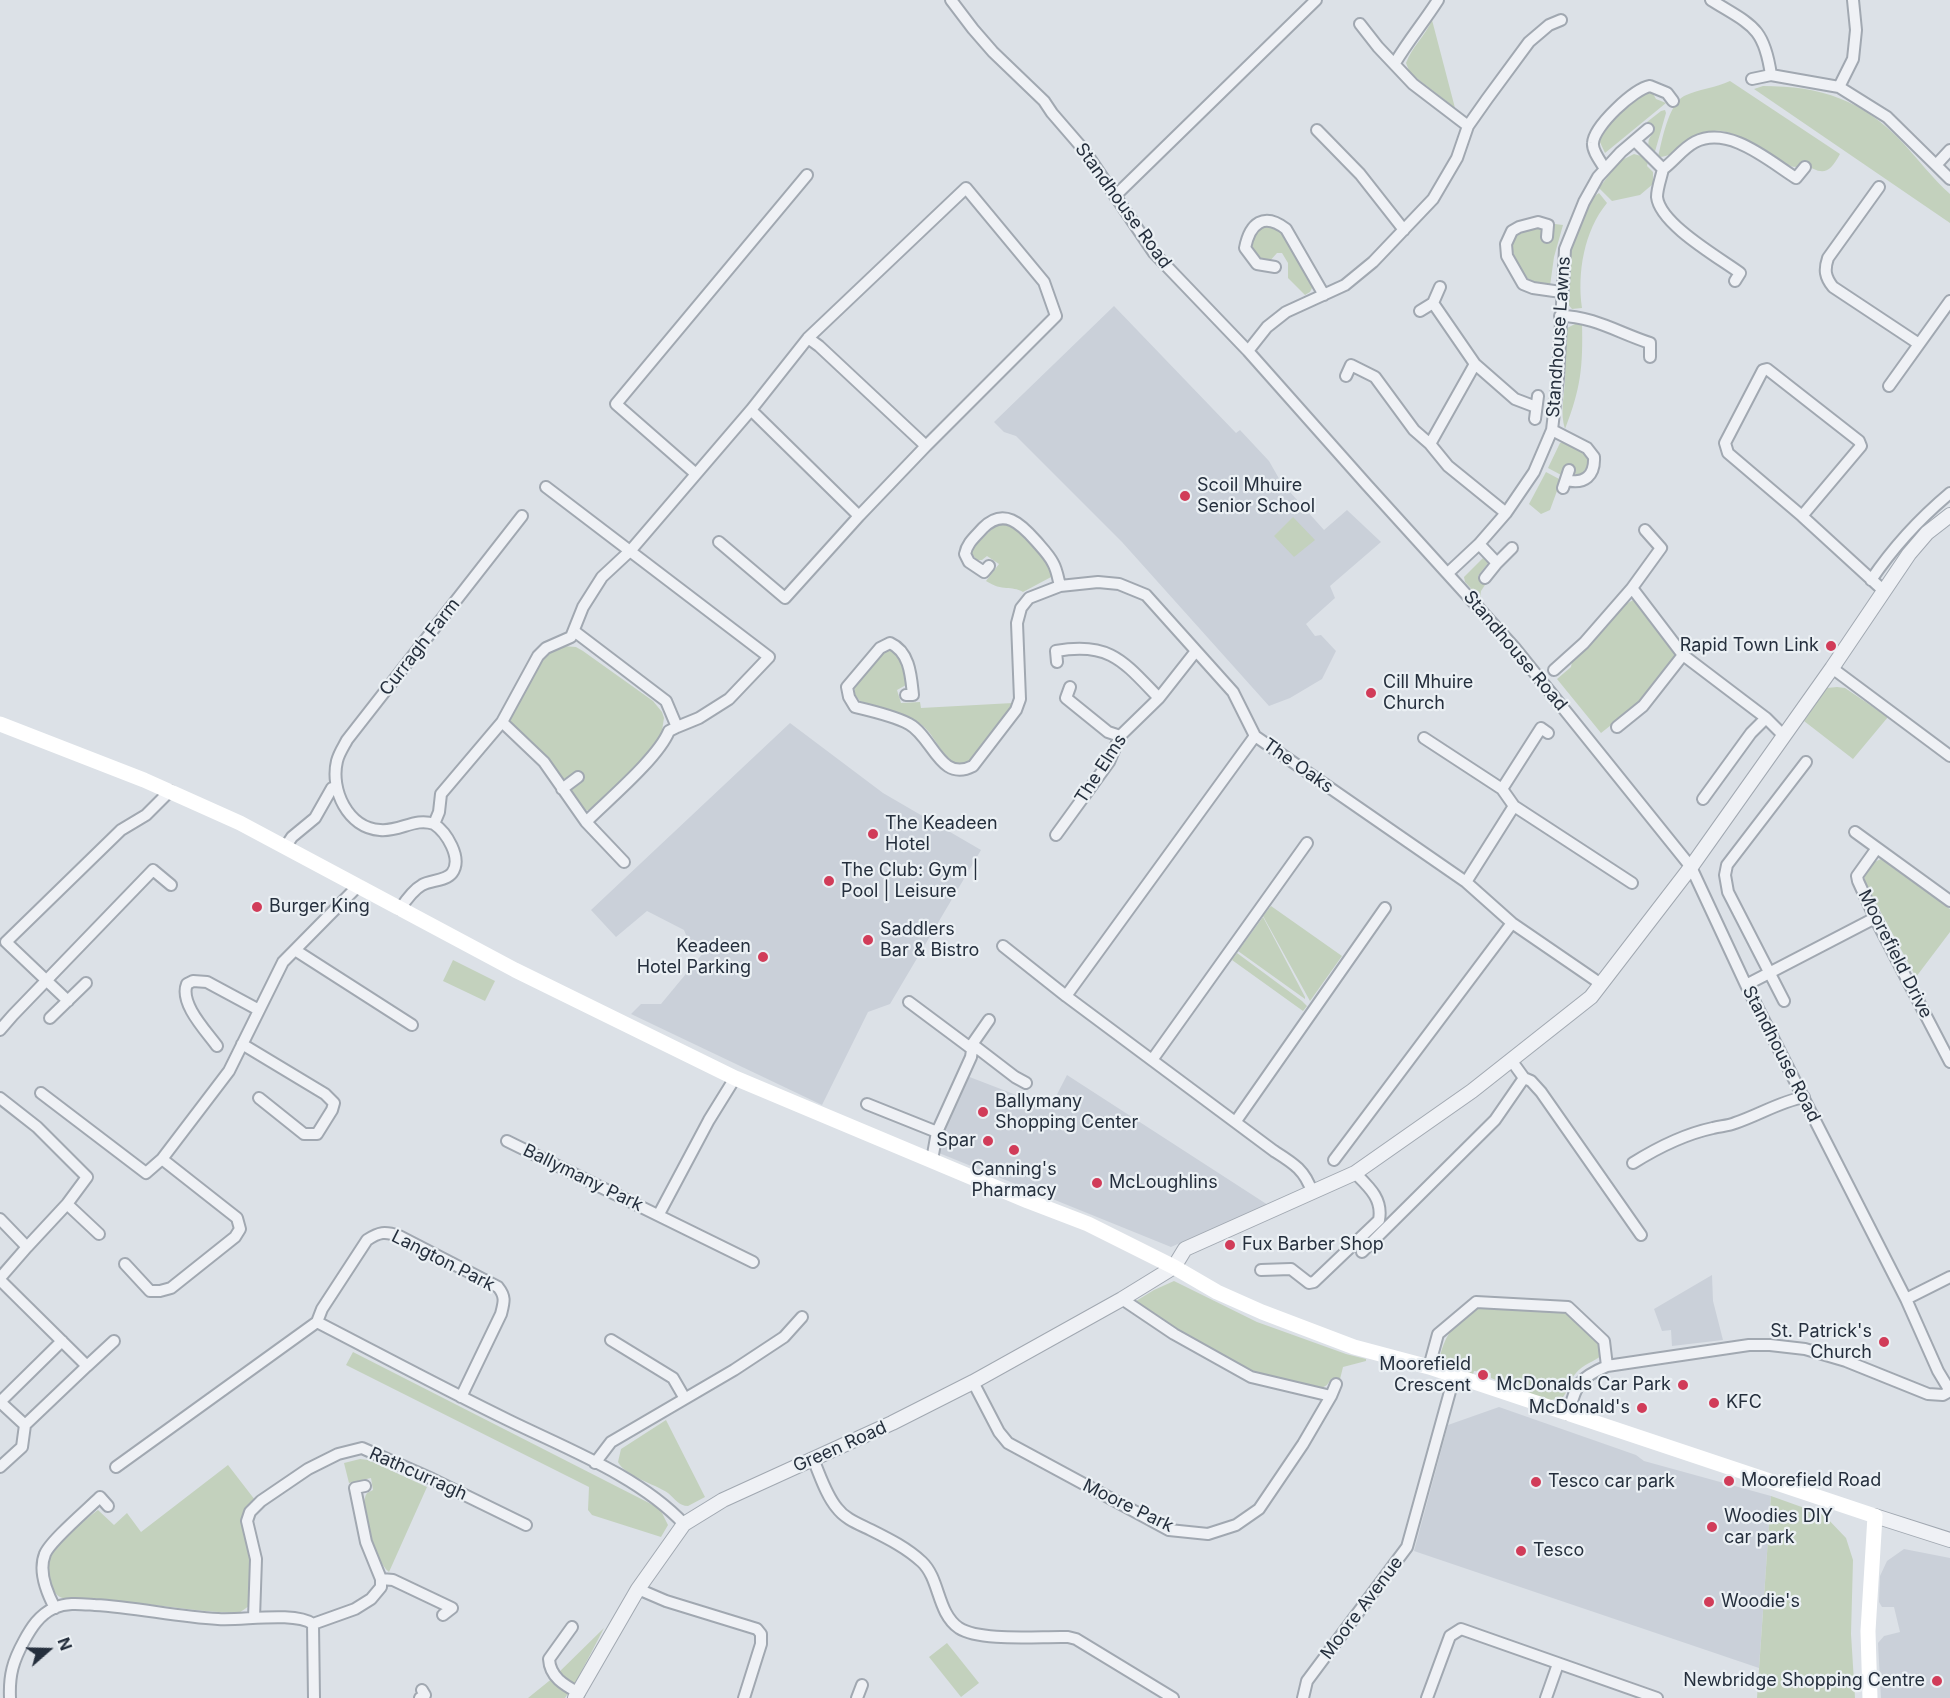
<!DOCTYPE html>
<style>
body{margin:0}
#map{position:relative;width:1950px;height:1698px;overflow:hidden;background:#dce1e7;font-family:Inter,sans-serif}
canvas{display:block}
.north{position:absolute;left:18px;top:1620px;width:60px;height:60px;-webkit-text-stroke:4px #ebf0f4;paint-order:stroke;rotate:70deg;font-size:16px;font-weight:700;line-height:24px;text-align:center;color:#252f3d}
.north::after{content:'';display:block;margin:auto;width:21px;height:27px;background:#252f3d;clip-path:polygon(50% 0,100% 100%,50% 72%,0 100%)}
</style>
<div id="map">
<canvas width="1950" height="1698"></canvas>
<div class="north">N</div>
</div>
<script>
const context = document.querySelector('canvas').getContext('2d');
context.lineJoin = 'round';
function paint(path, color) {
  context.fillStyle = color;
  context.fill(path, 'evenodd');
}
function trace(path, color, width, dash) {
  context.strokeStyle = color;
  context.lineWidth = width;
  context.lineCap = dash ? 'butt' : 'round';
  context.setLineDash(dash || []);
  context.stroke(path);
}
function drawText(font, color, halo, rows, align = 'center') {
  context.font = font + ' Inter,sans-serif';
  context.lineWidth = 4.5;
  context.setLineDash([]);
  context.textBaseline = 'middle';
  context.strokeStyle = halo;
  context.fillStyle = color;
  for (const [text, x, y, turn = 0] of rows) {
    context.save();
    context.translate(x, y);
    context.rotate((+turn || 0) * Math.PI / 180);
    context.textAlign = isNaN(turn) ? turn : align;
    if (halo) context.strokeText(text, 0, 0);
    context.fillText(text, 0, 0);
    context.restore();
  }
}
const built = new Path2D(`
 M1114,306l122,127 4,-3 29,31 12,21 43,48 23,-20 34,32 -51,44 5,12 -29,26 9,12 6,-1 15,16 -14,28 -32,19 -21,8 -147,-164 -106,-106 -12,-4 -10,-10z
 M790,723l93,70 98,57 -91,154 -22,8 -46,93 -191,-91 10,-10h20l43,-52 -18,-17 -2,-5 -37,-19 -31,26 -25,-27z
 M1067,1075l201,130 -97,42 -232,-94 -5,-11 33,-66 83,32z
 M1712,1275l1,26 10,39 -51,6 -1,-16 -9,1 -8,-22z
 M1499,1407l137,48 8,6 127,35 -12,172 -345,-117 34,-126z
 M1904,1549l46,9v140h-69l-3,-55 6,-7 16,-4 -6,-25h-12l-3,-5 1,-26 7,-15z`);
const green = new Path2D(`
 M1432,20l23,88 -45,-35 -4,-10c6,-16 19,-27 26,-43z
 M1730,81l110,73c-12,22 -18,21 -39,8l-4,5c-20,0 -48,-32 -76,-36 -30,-3 -37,26 -63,26 4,-16 10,-52 26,-61 14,-7 32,-8 46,-15z
 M1763,86c58,0 100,14 140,57 16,17 29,35 47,51v29l-196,-134z
 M1647,92h5l4,7 10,4 -61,50 -6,-13c9,-18 31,-39 48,-48z
 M1665,110l1,3 -12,42c-7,-8 -8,-15 0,-23l-7,-10 14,-11z
 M1634,154l7,2 7,6 -1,4 6,6v12l-13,11 -28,6 -13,-13 21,-27z
 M1599,193l8,10c-23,28 -30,70 -25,105l-10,1 -6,-7c1,-15 0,-32 3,-47 4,-16 16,-54 30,-62z
 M1555,224l8,1 -9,32 -4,29c-10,-2 -19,-3 -26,-11 -9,-9 -18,-35 -5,-44 5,-3 14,-4 19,-5l3,2 1,10 9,1z
 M1265,226l16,1 33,57 -4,8 -5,3 -17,-17v-15l-6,-10h-5l-9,10c-19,-9 -23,-26 -3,-37z
 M1577,323h5c1,44 -1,65 -17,106 -5,-16 -1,-32 0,-48 1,-17 -2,-35 2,-53z
 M1567,441l20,12 4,6 -7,12 2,2 -10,5 -2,-10 -7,-1 -4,9 -15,-8 12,-25z
 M1546,472l15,8 -11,30 -9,4 -12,-10z
 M1293,517l22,23 -21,17 -20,-21z
 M1002,524c15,0 39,25 46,38 3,4 3,10 5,14l-30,16c-12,-7 -20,0 -37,-11l13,-17 -12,-8 -5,4h-5l-5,-6v-5l21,-21z
 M1483,558l5,5 -10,13 7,9 -4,6 -1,7 -15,-16 -1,-5z
 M1633,600c11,7 15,18 22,28 7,8 14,15 20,24l-1,6 -35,45 -38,30 -44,-54 14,-12 1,-6 30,-29 19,-25z
 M562,646l14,1 7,4 70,50 9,11 2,6 -3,19 -33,37 -39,36 -6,1 -12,-18 5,-20 -10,6 -5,-1 -14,-19 -35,-35 -3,-6 33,-59 9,-8z
 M890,649c13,2 20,25 16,36l-9,5 4,13 19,-1 1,6 92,-5 -40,56 -7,4 -10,1c-17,-11 -20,-27 -34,-39 -17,-14 -42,-16 -62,-24l-5,-6 -1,-10 30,-34z
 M1837,687l8,1 43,29 -35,42 -49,-38 23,-33z
 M1881,859l69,50v23l-34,45 -51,-94 -1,-8 8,-12z
 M1271,906l71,50 -32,45 -47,-85z
 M1263,917l42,80v2l-67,-48z
 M1237,953l65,48 5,5 -4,5 -71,-51z
 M453,960l42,21 -10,20 -42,-20z
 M1174,1281l83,41 89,32 20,5v2l-23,6 -3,12 -8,-1 -5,7 -5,3 -43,-9 -26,-8 -111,-61 -5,-5 -1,-4 18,-11z
 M1479,1308l86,3 34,34 3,10c-8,7 -19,9 -26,18 -7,7 -7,19 -15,26l-14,1 -56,-22v-5l-17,-2 -1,3 -32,-11 -2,-3c8,-32 15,-33 40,-52z
 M353,1352l302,154 6,5 7,14 -7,12 -69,-22 -4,-5 1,-23 -243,-122z
 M666,1420l39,77 -17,9c-9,0 -13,-7 -20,-13 -13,-9 -43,-17 -50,-31l3,-13z
 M360,1459l8,1 59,27 -38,85c-14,-11 -32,-65 -22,-79l6,-3 -2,-12 -22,5 -5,-20z
 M228,1465l27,35 -5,4 3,3 -10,17 8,32 -2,50 -10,7c-45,-1 -89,-10 -133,-13 -14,-1 -34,3 -46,-3 -6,-3 -8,-10 -9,-16 -2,-8 -3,-19 0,-27 5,-10 37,-37 47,-44l16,15 13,-12 14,19z
 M1771,1496l53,19 22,23 7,22 -2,74 4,64h-98z
 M604,1628l-27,52 -12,18h-37l26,-21z
 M947,1643l32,40 -18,14 -32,-40z`);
const minor = new Path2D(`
 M951,0l22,29 20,23 51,49 8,12 32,37 70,103 94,98 119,134 147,162 177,220 55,118 160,314 32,72 12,20
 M1711,0c40,25 53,26 60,75
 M1360,24l18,23 35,37 55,42
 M1395,63c13,-22 29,-41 43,-63
 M1752,79l19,-4 68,12 48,30 63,62
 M1839,87l14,-28 3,-29 -3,-30
 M1317,130l43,44 44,56
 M1635,141l28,28c11,-8 20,-21 32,-27 34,-17 74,19 101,36l9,-11
 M1937,164l13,-14
 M1605,169c-4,-7 -13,-18 -12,-26 1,-17 41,-54 57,-57l17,7 6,8
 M1663,169c-2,9 -6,19 -6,28 3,27 61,60 83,76l-5,8
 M1879,187l-51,71c-4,12 -3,19 5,29l86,57
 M1115,196l201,-196
 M1547,237l1,-12 -10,-3 -19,5 -7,4 -6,13 1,12 16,28 10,4 28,4
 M1275,267l-18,-3 -12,-16c5,-25 19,-36 41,-19l38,66
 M1440,287l-7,16 42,61 40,35 21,8
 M1420,311l13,-8
 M1560,316c33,0 59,17 90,27v14
 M1248,351l19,-24 19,-15 59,-27 28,-23 60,-63 24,-41 11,-32 19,-27 42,-57 20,-17 12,-5
 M1346,376l5,-11 24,12 39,53 16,14 18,22 58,47
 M1889,386l61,-85
 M751,410l108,106 67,-70 -107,-100 -11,-8 158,-150 78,94 12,34 -130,130
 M1535,419l3,-23
 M1552,430l35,18 7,9c1,18 -9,28 -28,23
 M1430,444l45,-80
 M696,474l-80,-70 191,-229
 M546,487l223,170 -40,42 -30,19 -22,9 -11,-26 -92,-70
 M1563,488l6,-18
 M1802,516l59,-70 -2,-5 -92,-72 -4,1 -38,73 3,10 74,63 82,75
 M719,542l66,56 74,-82
 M1479,544l18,19 15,-15
 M989,566l-5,6 -15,-10 -4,-8c2,-11 10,-17 18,-26 21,-21 38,-4 53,13 6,7 13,14 17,22 4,7 5,15 7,23
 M1448,573l31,-29 27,-31 28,-41 18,-42 6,-52 7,-129 19,-47 14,-25 23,-25 27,-23
 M1485,578l12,-15
 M1871,580c23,-34 48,-61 79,-87
 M1632,588l29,-40 -16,-18
 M1057,662l-1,-11c54,-10 68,11 103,47
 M1832,668l118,88
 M1554,670l30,-27 48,-55 51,67 83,63 17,17
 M1070,687l-4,11 42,34 12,4
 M906,695h7c-2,-19 -3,-43 -23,-52l-10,5 -33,39 2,10 6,10c17,4 39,9 54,17 24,13 31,59 64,42l43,-56 4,-11 -3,-76 4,-15 8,-10 31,-12 38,-4 21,2 27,11 87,97 22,44
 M502,722l42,40 42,60c23,-23 72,-64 83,-91l8,-4
 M1617,727l26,-21 40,-51
 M1424,738l78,51 12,17
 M562,789l16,-12
 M1502,789l39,-61 7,5
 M1703,799l48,-66 15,-15
 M586,822l38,40
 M434,824c-19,-7 -34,8 -54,6 -32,-2 -50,-40 -43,-69 2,-8 7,-15 10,-21l175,-224
 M1855,832l95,69
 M1056,835l53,-73 11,-26 39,-38 37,-47
 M286,846l6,-9 23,-19 17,-30 4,-1
 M1877,848l-20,28 1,5 17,37 75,144
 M1466,882l48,-76 118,77
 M400,909c6,-9 13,-19 22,-24 8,-5 24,-4 30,-12 11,-15 -6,-41 -18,-49l5,-12 2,-18 61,-72 36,-66 8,-8 25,-11 12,-30 19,-30 29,-27 120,-140 57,-72
 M1003,946l63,50 208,155c19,12 31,19 38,41
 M295,950l117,75
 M1746,985l129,-67
 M1066,996l189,-260 211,146 46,41 89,61
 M68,1001l-62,-59 115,-112 25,-15 24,-24
 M1784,1001l-56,-109 -3,-17 2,-10 79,-103
 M909,1002l63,47
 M50,1018l36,-35
 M0,1030l13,-15 140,-145 18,15
 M242,1044l83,50 9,9 -2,7 -15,24h-13l-45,-36
 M972,1044l43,33 11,6
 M217,1046c-11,-15 -38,-43 -30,-62l6,-3 14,1 52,28
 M1152,1060l155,-217
 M1511,1060l13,18 7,3 10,11 100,143
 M41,1093l105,80 16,-14 67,-88 54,-109 75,-76
 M0,1098l37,29 50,50 -20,27 -40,43 -27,-28
 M867,1104l70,28
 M1236,1121l149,-213
 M507,1141l246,121
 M932,1160l5,-28 34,-75 2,-14 16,-23
 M1334,1160l178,-237
 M1633,1163c24,-15 52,-29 80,-35 7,-2 15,-2 22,-5 24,-8 44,-21 69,-26
 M67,1204l32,30
 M659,1214l50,-94 26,-42
 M1362,1252l133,-132 29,-42
 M125,1264l25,27h10l11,-3 64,-51 5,-8 -3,-11 -75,-59
 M1261,1270l30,-1 18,14 5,-1 65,-62c4,-21 -10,-33 -24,-47
 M0,1278l27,-31
 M0,1280l87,86 27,-25
 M1122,1299l52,35 77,43 80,19
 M1906,1299l44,-22
 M317,1322l5,-13 45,-69c12,-8 18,-9 32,-4l99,51c8,10 6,15 3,27l-40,83
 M611,1340l62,38 11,19
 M1429,1367l9,-33 38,-32 92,5 36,34 3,25
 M973,1382l26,50 9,11 161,87 39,4 28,-9 23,-16 44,-65 28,-48 5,-12
 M0,1402l62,-61
 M0,1402l25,23 -3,22 -22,20
 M1568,1414c9,-30 9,-35 39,-48l142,-21h21l35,4 41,12 82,33 15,1 7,-4
 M25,1425l62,-59
 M813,1459c7,16 13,36 24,49 8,11 22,16 34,22 18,9 36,18 51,32 18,17 15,51 37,66 22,14 82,8 109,9l8,2 97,59
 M595,1463l16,-21 123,-72 50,-33 18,-20
 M116,1467l201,-145c64,33 127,67 191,98 59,29 131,56 176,104
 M381,1579l12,1 59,28 -9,7
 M638,1589l28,12 91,28 4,5v10l-17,54
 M55,1608c-8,-15 -17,-37 -10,-54 5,-13 44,-46 55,-57l8,9
 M254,1618l2,-59 -9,-38 3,-9 11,-11 47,-32 30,-15 24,-6 70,31 94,46
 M572,1627l-23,32c1,18 15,26 30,34
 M10,1698c-1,-23 3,-37 14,-57 7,-13 15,-26 30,-33 13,-6 27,-4 41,-3 41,2 81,12 123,14 23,2 76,-8 95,5
 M314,1698l-1,-74 42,-15 16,-10 10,-12v-8l-15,-37 -11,-54 10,-2
 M420,1698l5,-3 -3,-5
 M857,1698l5,-13
 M1303,1698l4,-17 100,-134 47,-170
 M1427,1698l23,-62 11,-7 196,69
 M1546,1698l12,-34`);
const tertiary = new Path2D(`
 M1875,1516l75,24
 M575,1698l63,-109 46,-65 39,-24 169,-77 81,-41 149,-83 52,-32 11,-18 170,-76 117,-82 119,-94 100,-130 141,-199 77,-114 18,-21 23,-18`);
const secondary = new Path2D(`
 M0,724l144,56 96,43 275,147 220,108 293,123 60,23 86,43 43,25 45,20 92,35 75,20 446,149 -7,115 2,67`);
const markers = [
 [1185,496,6,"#d13c59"],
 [1831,646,6,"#d13c59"],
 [1371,693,6,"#d13c59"],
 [873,834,6,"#d13c59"],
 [829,881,6,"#d13c59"],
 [257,907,6,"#d13c59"],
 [868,940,6,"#d13c59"],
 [763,957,6,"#d13c59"],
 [983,1112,6,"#d13c59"],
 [988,1141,6,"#d13c59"],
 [1014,1150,6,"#d13c59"],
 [1097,1183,6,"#d13c59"],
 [1230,1245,6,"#d13c59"],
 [1884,1342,6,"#d13c59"],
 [1483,1375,6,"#d13c59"],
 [1683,1385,6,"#d13c59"],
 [1714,1403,6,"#d13c59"],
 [1642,1408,6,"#d13c59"],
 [1729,1481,6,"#d13c59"],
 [1536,1482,6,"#d13c59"],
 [1712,1527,6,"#d13c59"],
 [1521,1551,6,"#d13c59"],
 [1709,1602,6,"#d13c59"],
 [1937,1681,6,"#d13c59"]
];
const streetNames = [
 ["Standhouse Road",1123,206,54],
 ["Standhouse Lawns",1559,337,-86],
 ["Curragh Farm",420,647,-52],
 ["Standhouse Road",1515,651,50],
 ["The Oaks",1298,766,35],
 ["The Elms",1101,769,-57],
 ["Moorefield Drive",1895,954,63],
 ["Standhouse Road",1781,1054,63],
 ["Ballymany Park",583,1178,26],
 ["Langton Park",443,1261,27],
 ["Green Road",840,1447,-24],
 ["Rathcurragh",418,1474,24],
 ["Moore Park",1128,1506,26],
 ["Moore Avenue",1362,1608,-53]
];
const poiNames = [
 ["Scoil Mhuire",1197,486],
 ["Senior School",1197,507],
 ["Rapid Town Link",1819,646,"right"],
 ["Cill Mhuire",1383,683],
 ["Church",1383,704],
 ["The Keadeen",885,824],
 ["Hotel",885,845],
 ["The Club: Gym |",841,871],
 ["Pool | Leisure",841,892],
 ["Burger King",269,907],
 ["Saddlers",880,930],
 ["Bar & Bistro",880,951],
 ["Keadeen",751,947,"right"],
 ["Hotel Parking",751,968,"right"],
 ["Ballymany",995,1102],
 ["Shopping Center",995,1123],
 ["Spar",976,1141,"right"],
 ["Canning's",1014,1170,"center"],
 ["Pharmacy",1014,1191,"center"],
 ["McLoughlins",1109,1183],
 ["Fux Barber Shop",1242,1245],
 ["St. Patrick's",1872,1332,"right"],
 ["Church",1872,1353,"right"],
 ["Moorefield",1471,1365,"right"],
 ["Crescent",1471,1386,"right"],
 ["McDonalds Car Park",1671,1385,"right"],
 ["KFC",1726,1403],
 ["McDonald's",1630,1408,"right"],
 ["Moorefield Road",1741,1481],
 ["Tesco car park",1548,1482],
 ["Woodies DIY",1724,1517],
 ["car park",1724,1538],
 ["Tesco",1533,1551],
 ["Woodie's",1721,1602],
 ["Newbridge Shopping Centre",1925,1681,"right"]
];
paint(built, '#cad0d9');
paint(green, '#c3d1bd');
trace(minor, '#a1a8b1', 14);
trace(tertiary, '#a1a8b1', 16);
trace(minor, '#eff1f5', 10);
trace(tertiary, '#eff1f5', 14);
trace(secondary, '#fff', 15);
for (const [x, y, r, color] of markers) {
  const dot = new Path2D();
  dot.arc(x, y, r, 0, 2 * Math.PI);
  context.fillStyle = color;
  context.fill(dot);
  trace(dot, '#ebf0f4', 2);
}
drawText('18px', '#252f3d', '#ebf0f4', streetNames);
drawText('18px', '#252f3d', '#ebf0f4', poiNames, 'left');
</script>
